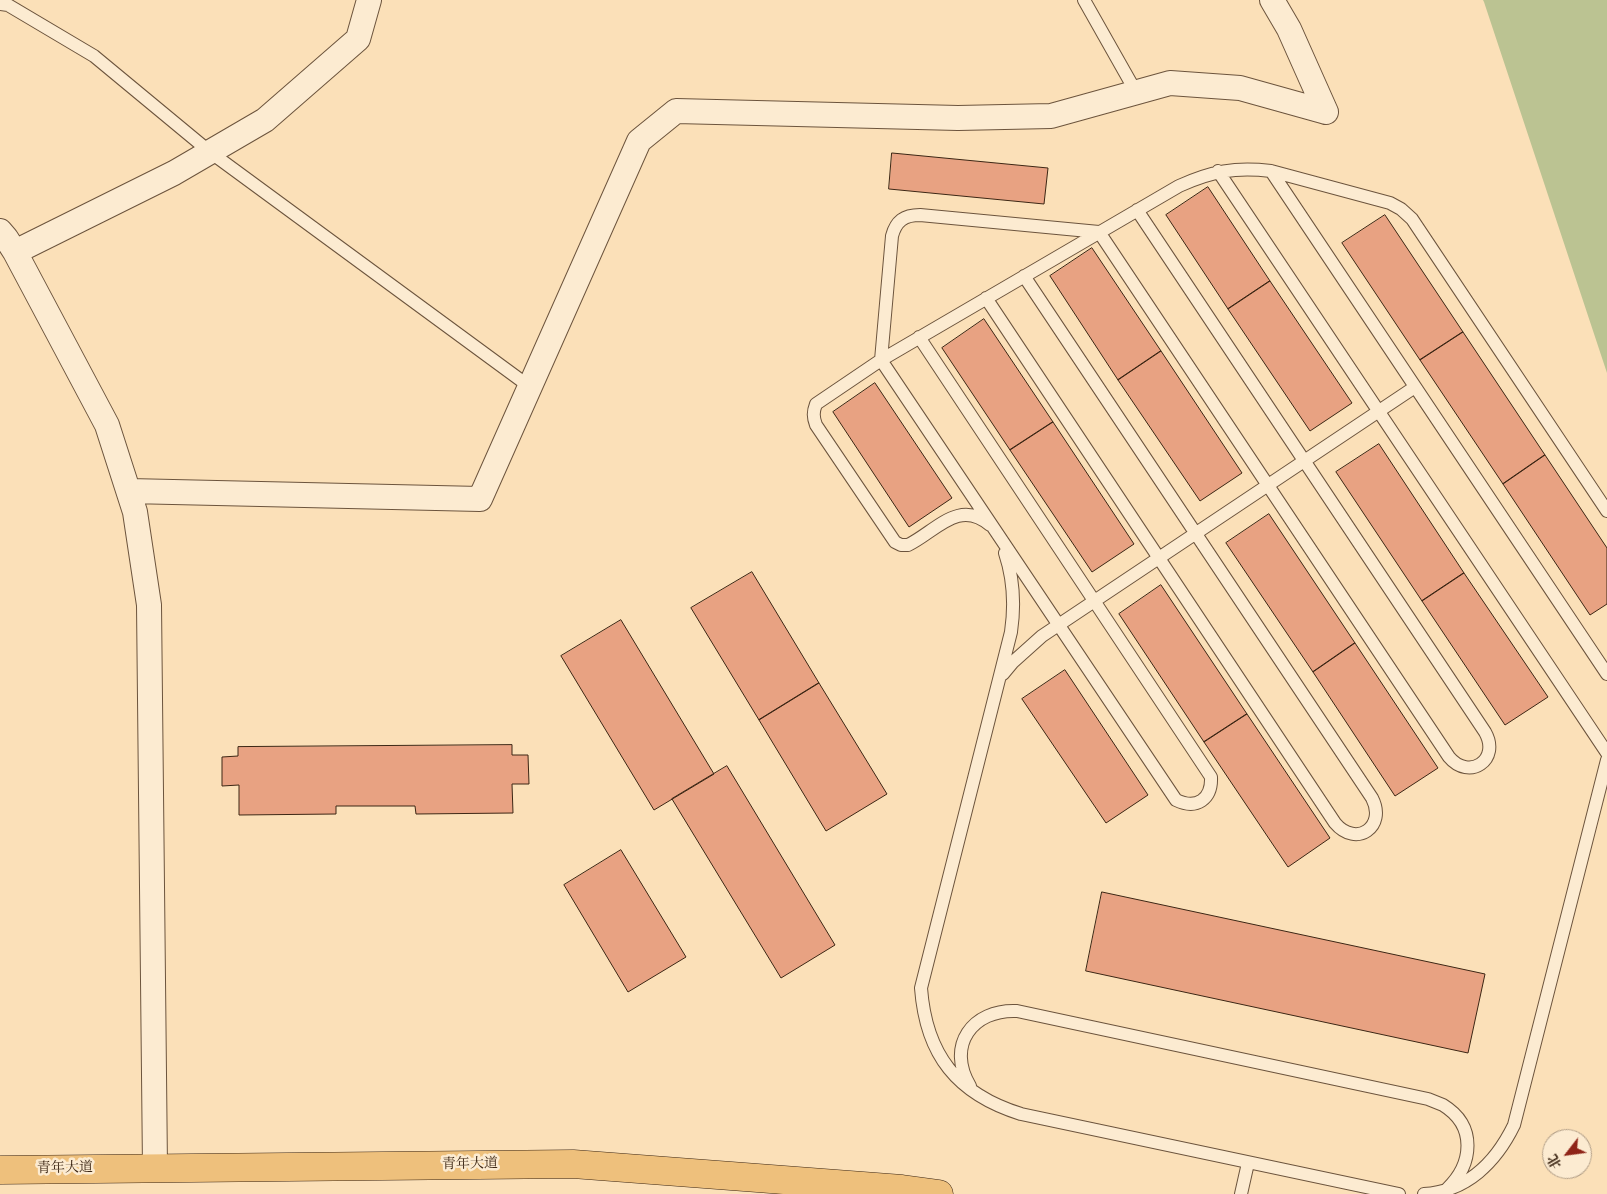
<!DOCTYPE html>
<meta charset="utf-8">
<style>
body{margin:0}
#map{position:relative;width:1607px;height:1194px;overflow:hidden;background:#fbe0b8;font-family:"IM FELL English","Noto Serif SC",serif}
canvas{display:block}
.north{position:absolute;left:1542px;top:1129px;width:50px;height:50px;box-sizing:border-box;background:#fcebd1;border:1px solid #af9c85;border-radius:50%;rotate:240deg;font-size:14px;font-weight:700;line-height:20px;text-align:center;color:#3c2614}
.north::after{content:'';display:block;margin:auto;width:18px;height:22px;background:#8f2418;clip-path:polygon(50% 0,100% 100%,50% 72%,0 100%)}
</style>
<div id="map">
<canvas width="1607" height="1194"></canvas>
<div class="north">北</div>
</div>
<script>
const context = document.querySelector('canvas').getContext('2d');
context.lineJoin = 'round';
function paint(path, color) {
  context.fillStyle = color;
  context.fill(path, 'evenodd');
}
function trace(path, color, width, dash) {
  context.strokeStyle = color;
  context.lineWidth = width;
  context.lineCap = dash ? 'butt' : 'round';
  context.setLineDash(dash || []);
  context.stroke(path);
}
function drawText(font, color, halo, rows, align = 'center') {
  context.font = font + ' "IM FELL English","Noto Serif SC",serif';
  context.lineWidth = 5;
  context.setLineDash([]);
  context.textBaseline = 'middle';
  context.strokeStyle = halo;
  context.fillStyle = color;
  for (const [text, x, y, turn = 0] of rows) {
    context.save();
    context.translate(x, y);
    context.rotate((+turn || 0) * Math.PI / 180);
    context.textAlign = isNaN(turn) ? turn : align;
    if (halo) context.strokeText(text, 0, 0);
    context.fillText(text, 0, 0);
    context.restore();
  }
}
const green = new Path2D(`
 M1483,0h124v373l-123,-371z`);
const building = new Path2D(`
 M892,153l156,15 -4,36 -155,-15z
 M1208,187l62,94 -42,28 -62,-94z
 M1385,215l78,117 -43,28 -78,-117z
 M1092,248l69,103 -43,29 -68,-104z
 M1270,281l82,122 -42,28 -82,-122z
 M984,319l69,103 -43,28 -68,-102z
 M1463,332l82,123 -42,29 -83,-124z
 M1161,351l81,122 -42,28 -82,-121z
 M875,383l77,115 -43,29 -76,-115z
 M1053,422l81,122 -42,28 -82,-122z
 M1379,444l85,129 -42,28 -86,-129z
 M1545,455l62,93v56l-17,11 -87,-131z
 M1269,514l86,129 -42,29 -87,-129z
 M752,572l67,111 -60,37 -68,-112z
 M1464,573l84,124 -43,28 -83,-124z
 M1161,585l86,129 -43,28 -85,-128z
 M621,620l93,154 -60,36 -93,-154z
 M1355,643l83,125 -43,28 -82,-124z
 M1065,670l83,125 -42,28 -84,-124z
 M819,683l68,111 -61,37 -67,-111z
 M1247,714l83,124 -42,29 -84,-125z
 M512,745v10h16l1,29h-17l1,29 -97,1 -1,-8h-79v8l-97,1v-30l-17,1v-29l16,-1v-9z
 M727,766l108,179 -54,33 -109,-179z
 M621,850l65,107 -58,35 -64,-107z
 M1102,892l383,82 -17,79 -382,-82z`);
const service = new Path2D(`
 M1084,0l52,92
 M0,4l8,1 86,51 116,96 320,235
 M1218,171l389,582
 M1271,171l336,503
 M986,298l349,525c21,25 52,4 37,-25l-348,-522
 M919,337l292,440c1,22 -14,33 -35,23l-295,-440 11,-124c4,-15 12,-21 28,-21l179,17 350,525c20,24 52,3 36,-25l-348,-522
 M990,525c-31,-27 -55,7 -82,20h-7l-6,-3 -79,-117c-3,-8 -3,-13 0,-21l65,-44 298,-174c33,-15 56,-19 92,-15l119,32 11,6 11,10 195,292
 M1005,553c9,27 10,52 6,79l-90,356c5,67 36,106 100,126l378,80
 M1003,674l10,-12 29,-26 373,-249
 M970,1086c-24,-40 2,-77 47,-75l411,88c5,2 10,4 15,6 34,21 30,59 4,84
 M1241,1194l7,-31
 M1424,1194c43,-3 72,-32 90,-69l93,-365`);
const minor = new Path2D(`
 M1272,0l17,29 37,83
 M0,231l6,7 9,14 92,173 28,87 14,93 6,563
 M15,252l159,-79 91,-53 93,-81 11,-39
 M129,491l351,8 159,-358 37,-30 282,7 93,-2 119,-33 70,5 86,24`);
const trunk = new Path2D(`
 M0,1170l573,-6 329,25 37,5`);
const streetNames = [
 ["青年大道",470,1165,-1],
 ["青年大道",65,1169,-1]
];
paint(green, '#bbc392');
paint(building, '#e8a282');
trace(building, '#3c2614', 1);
trace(service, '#6c543d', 14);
trace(minor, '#6c543d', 26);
trace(trunk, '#3c2614', 29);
trace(service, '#fcebd1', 12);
trace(minor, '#fcebd1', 24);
trace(trunk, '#eec07c', 28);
drawText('14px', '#3c2614', '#fcebd1', streetNames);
</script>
